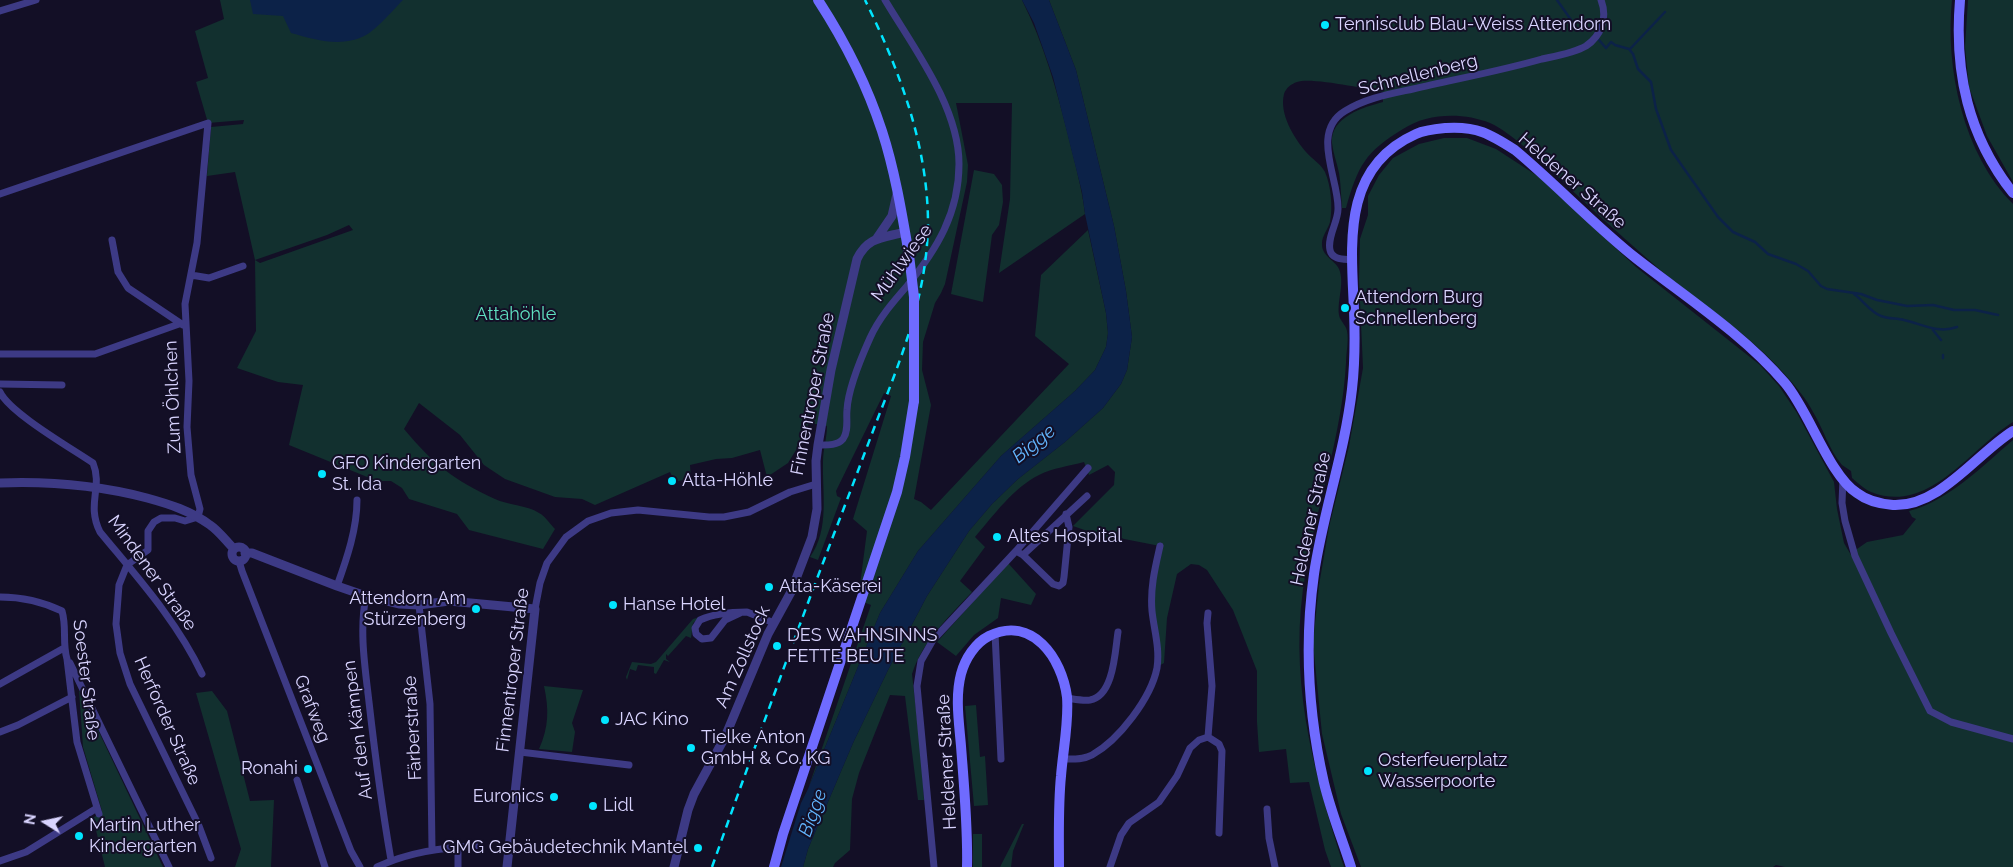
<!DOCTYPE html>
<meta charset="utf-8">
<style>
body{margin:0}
#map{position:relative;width:2013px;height:867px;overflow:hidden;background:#130f26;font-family:Raleway,sans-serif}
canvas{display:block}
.north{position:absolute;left:20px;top:797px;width:50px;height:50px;-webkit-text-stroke:4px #130f26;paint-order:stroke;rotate:280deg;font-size:14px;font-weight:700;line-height:20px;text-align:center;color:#d9d4ff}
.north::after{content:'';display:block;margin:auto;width:18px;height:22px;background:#d9d4ff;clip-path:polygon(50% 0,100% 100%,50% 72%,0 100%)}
</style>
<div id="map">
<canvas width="2013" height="867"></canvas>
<div class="north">N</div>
</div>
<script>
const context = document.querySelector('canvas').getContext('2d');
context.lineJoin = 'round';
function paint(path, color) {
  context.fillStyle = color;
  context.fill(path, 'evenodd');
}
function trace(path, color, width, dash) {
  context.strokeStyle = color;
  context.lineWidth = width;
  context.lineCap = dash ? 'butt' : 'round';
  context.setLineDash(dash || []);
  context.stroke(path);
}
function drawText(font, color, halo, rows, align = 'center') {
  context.font = font + ' Raleway,sans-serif';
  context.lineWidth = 4;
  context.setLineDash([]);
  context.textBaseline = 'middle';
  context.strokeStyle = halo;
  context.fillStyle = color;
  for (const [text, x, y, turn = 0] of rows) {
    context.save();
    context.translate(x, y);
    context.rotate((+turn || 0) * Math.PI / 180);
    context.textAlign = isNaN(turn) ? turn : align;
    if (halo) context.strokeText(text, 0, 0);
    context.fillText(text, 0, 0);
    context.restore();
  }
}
const green = new Path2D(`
 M220,0h802c22,44 35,91 47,139 6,25 13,49 16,75l-86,59 11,-74 2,-96h-56l12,62 -1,17 -22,102 -4,9 -6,10 -12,39 -1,28 9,35 -17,94 7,3 10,8 138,-146 -34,-28 6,-61 47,-45 18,83 2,20 -2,14 -11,23 -20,21 -74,65 -83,95 -38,62 -72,176 63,-184 -13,-5 9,-69 -14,-12 38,-123 -7,-3 -48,98 1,5 4,2 -23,62 -8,-3c20,-28 12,-64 13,-96 0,-12 4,-23 4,-35l-18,-3 -8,19 -13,21 -21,14 -7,-27 -28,8 -16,1 -26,6 1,13 -16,4 -5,-10 -75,33 -13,-6 -27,-2 -50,-18 -21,-14 -24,-30 -41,-32 -15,26c29,35 50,51 91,70 12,6 32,6 44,14 6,3 11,11 16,16l-12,20 -74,-19 -12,-16 -48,-15 -7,-11 -11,-7h-14l-88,-36 14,-60 -25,-3 -41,-14 19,-37 -1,-71 -20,-88 -28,4 4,-49 32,-3 1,-4 -36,3 -12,-41 12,-4 -13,-47 29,-12zM349,225l4,5 -93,33 -5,-3 72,-25z
 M1049,0h903c-7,68 11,154 61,204v218c-44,27 -83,93 -142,70 -7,-3 -13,-9 -19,-14l-1,-7c-3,-2 -6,-4 -9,-6 -13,-15 -19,-37 -29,-53 -6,-12 -16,-24 -25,-34 -39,-46 -93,-77 -138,-117 -31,-27 -62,-55 -92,-84 -18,-16 -46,-44 -68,-54 -27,-11 -63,-10 -87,6 -38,23 -45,37 -57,79h-4c-1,-11 -1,-23 -3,-35 -2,-10 -6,-20 -7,-30 -2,-26 32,-36 51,-41v-10c-17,-3 -72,-15 -86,-10 -6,2 -11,6 -13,12 -5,20 10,44 22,58 6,7 15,12 19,20 6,14 8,35 5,50 -2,7 -8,14 -8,21 -1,13 13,17 17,26 6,14 -2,31 0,46 1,6 7,10 8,16 2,9 -1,22 -1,32 -4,71 -28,138 -40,207 -19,104 6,198 38,297h-13l-6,-17 -16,-68 -19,1 -4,-34 -27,3 -2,-30v-51l-24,-61 -26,-40 -8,-5 -8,-1 -14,10 -10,44 -3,45 -7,4 -5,-55 8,-66 -46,-9 -1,3 -40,-14 41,-41 1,-13 -7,-7 -19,10 -5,-13c-15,4 -31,6 -45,13 -26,13 -45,40 -64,62l10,10 -25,34 12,11c-24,26 -49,48 -60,82l10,90 2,36h-6l-13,-104 -15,-1 -31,78 -7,26 -2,51 -15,13 -2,4h-30l5,-18 45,-106 35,-73 39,-74 42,-65 23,-27 26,-25 47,-37 38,-34 18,-24 6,-14 5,-33 -6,-46 -12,-65 -38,-156z
 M1968,0h45v182l-26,-46 -18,-49 -4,-40z
 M1444,138h23l29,11 43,28 97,90 124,98 19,21 18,27 37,69 3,27 7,34 7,12 6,-6 10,-7 36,-7 13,-16 -4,-2 -3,-6c41,-11 72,-44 104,-71v427h-228l-9,-2 -3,2h-412l-20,-53 -19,-80 -9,-91 6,-58 10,-58 20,-81 14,-78 -4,-89 1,-40 8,-24v-19l11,-21 14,-17 26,-14z
 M974,170l20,4 8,11 1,17 -4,23 -7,10 -9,67 -32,-8z
 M1008,563l28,31 -5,11 -30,-7 -3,20 -24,17 -18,21 -19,-14z
 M703,616l-10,7 -2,15 -5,-2 -18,20 -2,-2v5l4,3 -6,-2 -8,14 -2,-1v-6l-16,-2 -2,6 -6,-2 -3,11 -1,-3 6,-15 19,2 5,-2 37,-43z
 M544,686l39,4 -11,33 3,9 -3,20 -33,-3c10,-22 10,-40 5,-63z
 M79,690l84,177h-58l-12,-49 9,-7 -19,-64z
 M212,691l15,20 23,90 24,-1 -3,67h-36l6,-18 -45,-156z
 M976,705l4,52 5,-1 3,49 -14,1 -9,-100z
 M1022,824h2l-11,27 -2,16h-11z
 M973,834h9v33h-9z`);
const water = new Path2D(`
 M250,0h153c-9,9 -26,29 -37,35 -24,13 -50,5 -75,-2l-8,-17 -30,-2z
 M1022,0h27l27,70 38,156 12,65 6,46 -5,33 -6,14 -18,24 -38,34 -47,37 -26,25 -23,27 -42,65 -39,74 -35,73 -45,106 -5,18h-22l20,-64 7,-14 72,-176 38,-62 83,-95 74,-65 20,-21 11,-23 2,-14 -2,-20 -21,-99 -3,-22 -29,-115 -19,-54z`);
const stream = new Path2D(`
 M1557,0l19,27
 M1599,40l7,8 5,-6 4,3 14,4 4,5 5,15 13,13 5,27 15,41 47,67 15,15 22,10 13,12 28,10 12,7 13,15 6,3 34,5 16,6 30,6 26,-1 21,5h21l23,5
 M1630,49l35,-37
 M1854,294c10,7 16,18 27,22 7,3 16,2 23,4 18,4 34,14 53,7
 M1933,330l8,10
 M1943,355v3`);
const minor = new Path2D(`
 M0,11l36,-11
 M0,194l208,-71 -11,120 -12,61 4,77 -2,46 4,48 9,34 -2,8 -13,4 -10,-3h-14l-7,4 -6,9v19l-21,15 -8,20 -3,39 4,29 10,31 69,142 12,32
 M112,240l6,32 10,16 55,37
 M1352,260c-8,-1 -20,0 -22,-10 -3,-13 8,-28 8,-41 1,-30 -28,-77 7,-98 21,-13 45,-17 68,-22 43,-10 87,-18 129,-30 14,-3 32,-6 44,-13 15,-10 22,-28 15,-46
 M191,275l18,3 34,-12
 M0,354h95l84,-30
 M0,384l62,1
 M0,392c10,21 71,56 93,71 10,24 -7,41 7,69 37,45 77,89 102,142
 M818,445c8,0 19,1 25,-6 6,-8 3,-20 4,-29 1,-22 14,-52 23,-72 9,-20 23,-36 37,-52 30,-37 52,-73 52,-122 0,-57 -46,-117 -74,-164
 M1843,478l-1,25 3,18 10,35 36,77 39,78 21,11 62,17
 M1016,551l7,4 30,29 6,2 4,-3 1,-6 5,-50 -3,-13
 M1023,555l64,-59
 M239,561l3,10 109,280 9,16
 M337,586c10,-28 20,-57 20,-86
 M366,596c-7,34 -1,71 3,106 6,53 13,106 22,158
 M0,597c20,0 43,5 62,14 5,17 0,31 5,48l10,83 22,72
 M419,605l11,99 2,145
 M535,609l5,-26 7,-20 19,-26 22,-16 23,-8 27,-3 71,7h15l25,-5 41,-20 26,-8
 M740,613l-15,7 -14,18 -9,1 -6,-5 -1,-6 5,-8c13,-6 32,-8 47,-8l27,11
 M995,633l6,126
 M70,663l99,204
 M0,684l64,-36
 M1067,698c7,1 16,3 23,2 24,-4 25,-49 28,-68
 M0,732l18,-7 54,-28
 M1208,737l4,-51 -5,-63 1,-10
 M520,752l109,13
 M1062,759c10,0 21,1 30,-4 27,-15 59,-57 65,-87 3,-20 -3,-38 -5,-57 -2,-23 3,-43 8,-65
 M297,780l28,87
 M1267,809l2,29 6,29
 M458,847v20
 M0,861l26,-9 71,-44
 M377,867c32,-15 64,-19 98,-21
 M934,867l-17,-181 4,-25 12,-21 83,-89 72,-83
 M1110,867l11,-32 8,-12 30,-21 18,-26 13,-28 9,-8 9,-3 11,7 3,7 -3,82`);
const tertiary = new Path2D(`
 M877,238l15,-22 5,-22
 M0,483c52,-2 97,2 147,15 22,6 44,13 63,27 9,6 16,16 24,24
 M232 554a7 7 0 1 1 14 0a7 7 0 1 1-14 0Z
 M245,553h7l85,33 29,10 34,8 19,1 30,-4 86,8 -28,258
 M674,867l14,-57 6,-16 31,-57 43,-103 23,-42 21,-55 5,-28 -1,-48 2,-16 13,-75 26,-111c11,-23 27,-21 48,-27`);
const secondary = new Path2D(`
 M818,0c26,40 49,85 64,131 13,40 20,83 27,124
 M1960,0c-6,72 8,136 53,193
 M774,867l9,-33 114,-342 8,-35 9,-56
 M967,867c1,-40 -3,-81 -6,-121 -2,-24 -6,-49 0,-72 4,-15 14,-31 28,-38 43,-21 73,22 78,61 2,25 -4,53 -6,79 -3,30 -2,61 -2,91
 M1351,867c-9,-28 -20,-55 -27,-84 -16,-70 -20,-138 -10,-209 9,-62 31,-122 38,-185 3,-26 3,-53 2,-79 -3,-68 -12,-143 62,-176 9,-4 20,-5 30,-6 31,-2 44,6 69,22 42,35 79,75 122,109 50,39 106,75 148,124 24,28 44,92 72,110 9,7 24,11 36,12 47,2 83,-51 120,-74`);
const rail = new Path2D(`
 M712,867c42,-118 85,-237 130,-354 13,-34 26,-69 39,-103 24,-61 46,-120 47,-186 0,-79 -29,-155 -63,-224`);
const secondaryBridge = new Path2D(`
 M909,255l5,42v104`);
const markers = [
 [1325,25,5,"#00e5ff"],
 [1345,308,5,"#00e5ff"],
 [322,474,5,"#00e5ff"],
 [672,481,5,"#00e5ff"],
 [997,537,5,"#00e5ff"],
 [769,587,5,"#00e5ff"],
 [613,605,5,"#00e5ff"],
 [476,609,5,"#00e5ff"],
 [777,646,5,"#00e5ff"],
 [605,720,5,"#00e5ff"],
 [691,748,5,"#00e5ff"],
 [308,769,5,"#00e5ff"],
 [1368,771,5,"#00e5ff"],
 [554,797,5,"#00e5ff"],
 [593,806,5,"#00e5ff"],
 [79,836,5,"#00e5ff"],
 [698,848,5,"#00e5ff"]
];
const poiNames = [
 ["Tennisclub Blau-Weiss Attendorn",1335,25],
 ["Attendorn Burg",1355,298],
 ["Schnellenberg",1355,319],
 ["GFO Kindergarten",332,464],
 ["St. Ida",332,485],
 ["Atta-Höhle",682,481],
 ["Altes Hospital",1007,537],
 ["Atta-Käserei",779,587],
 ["Attendorn Am",466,599,"right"],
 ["Stürzenberg",466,620,"right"],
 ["Hanse Hotel",623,605],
 ["DES WAHNSINNS",787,636],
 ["FETTE BEUTE",787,657],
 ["JAC Kino",615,720],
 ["Tielke Anton",701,738],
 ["GmbH & Co. KG",701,759],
 ["Osterfeuerplatz",1378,761],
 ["Wasserpoorte",1378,782],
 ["Ronahi",298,769,"right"],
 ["Euronics",544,797,"right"],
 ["Lidl",603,806],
 ["Martin Luther",89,826],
 ["Kindergarten",89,847],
 ["GMG Gebäudetechnik Mantel",688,848,"right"]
];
const streetNames = [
 ["Schnellenberg",1418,75,-14],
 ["Heldener Straße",1572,181,41],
 ["Mühlwiese",902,263,-54],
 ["Finnentroper Straße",813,394,-79],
 ["Zum Öhlchen",173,397,-92],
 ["Heldener Straße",1311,519,-78],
 ["Mindener Straße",152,573,54],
 ["Am Zollstock",743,657,-66],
 ["Finnentroper Straße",513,670,-83],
 ["Soester Straße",86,680,83],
 ["Grafweg",312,709,69],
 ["Herforder Straße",167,721,66],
 ["Färberstraße",413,728,-93],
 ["Auf den Kämpen",358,730,-97],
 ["Heldener Straße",947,762,-93]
];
const parkNames = [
 ["Attahöhle",516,315]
];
const waterNames = [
 ["Bigge",1034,444,-39],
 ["Bigge",813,813,-70]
];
paint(green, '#12302f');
paint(water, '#0c2248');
trace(stream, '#0c2248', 2.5);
trace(minor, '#3d3a85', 7);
trace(tertiary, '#3d3a85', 9);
trace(secondary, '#6f6bff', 10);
trace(rail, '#00e5ff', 2.5, [8, 6]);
trace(secondaryBridge, '#6f6bff', 10);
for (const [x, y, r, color] of markers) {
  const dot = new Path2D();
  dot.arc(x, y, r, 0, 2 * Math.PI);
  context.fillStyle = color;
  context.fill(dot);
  trace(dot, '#130f26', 2);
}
drawText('18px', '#d9d4ff', '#130f26', poiNames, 'left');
drawText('18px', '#d9d4ff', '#130f26', streetNames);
drawText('18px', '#5fe0c0', '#130f26', parkNames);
drawText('italic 19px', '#62b6ff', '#130f26', waterNames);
</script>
